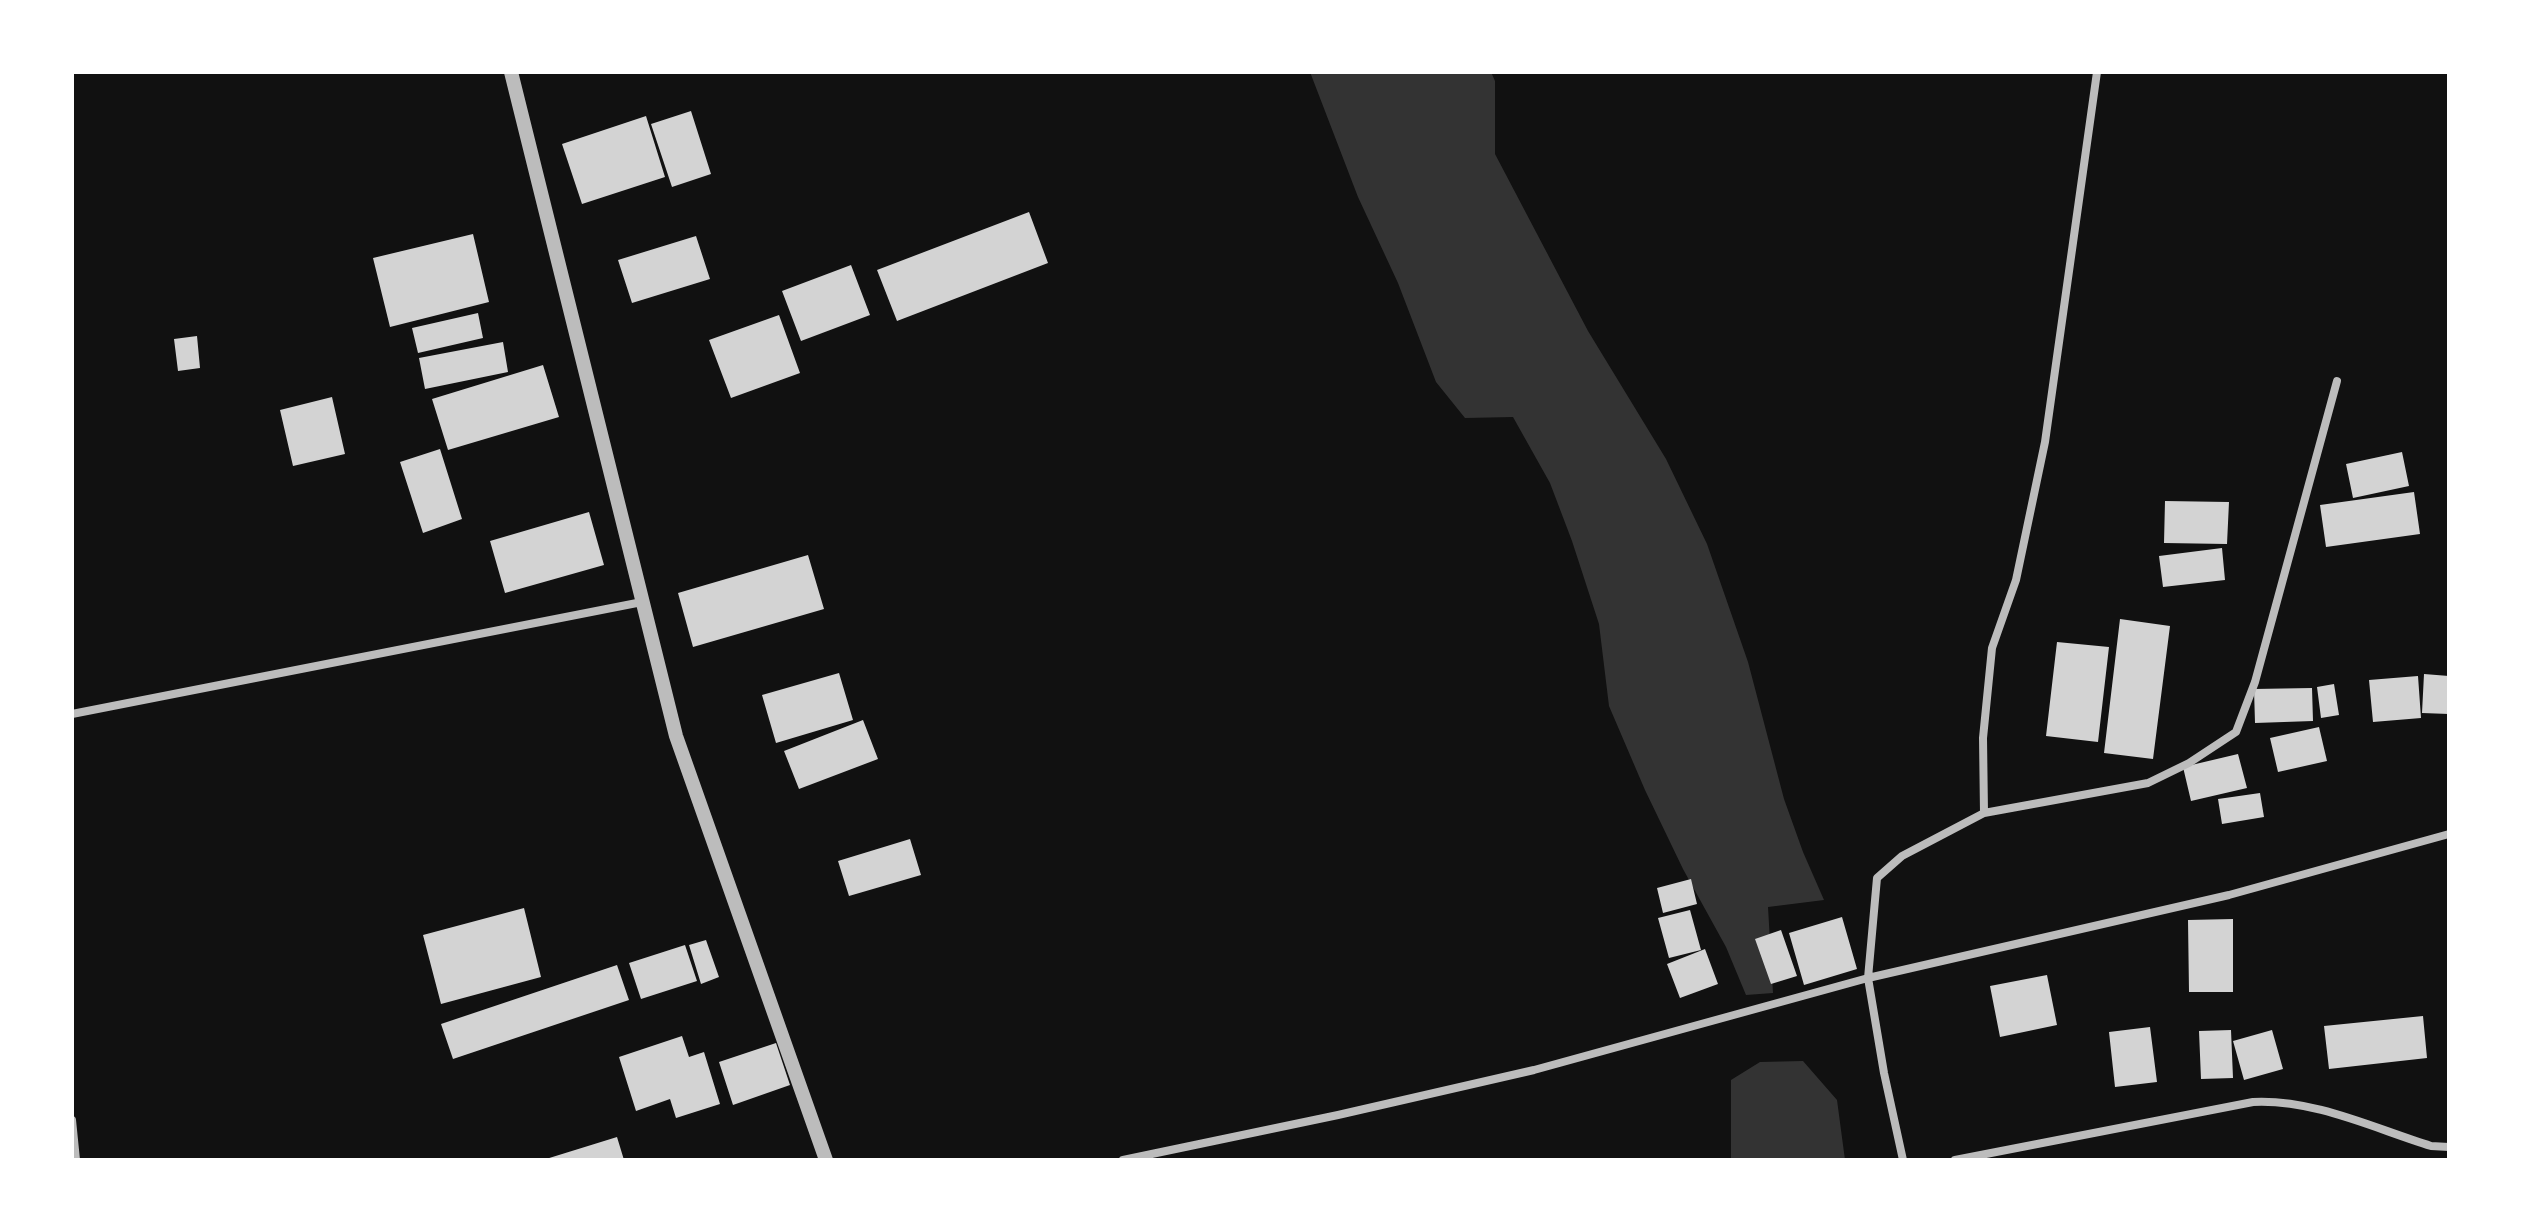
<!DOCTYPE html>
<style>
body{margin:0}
#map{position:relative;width:2521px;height:1232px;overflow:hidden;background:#111;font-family:Mulish,sans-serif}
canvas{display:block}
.frame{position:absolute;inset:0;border:74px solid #fff;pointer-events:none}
</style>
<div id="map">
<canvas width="2521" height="1232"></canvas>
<div class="frame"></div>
</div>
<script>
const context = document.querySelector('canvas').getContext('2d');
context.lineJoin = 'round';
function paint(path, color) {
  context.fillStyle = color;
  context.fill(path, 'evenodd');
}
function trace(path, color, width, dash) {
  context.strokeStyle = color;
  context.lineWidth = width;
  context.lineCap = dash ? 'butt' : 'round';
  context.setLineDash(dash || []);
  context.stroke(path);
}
const water = new Path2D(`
 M1310,72h181l4,9v73l93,177 78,128 41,85 41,118 36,137 19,53 21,48 -56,7 5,86 -27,2 -20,-48 -43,-78 -38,-79 -36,-84 -10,-82 -27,-83 -22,-58 -37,-66 -48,1 -29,-36 -38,-99 -40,-86z
 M1803,1061l34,39 8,60h-114v-80l29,-18z`);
const building = new Path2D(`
 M691,111l20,63 -39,13 -21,-63z
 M646,116l19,61 -83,27 -20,-60z
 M1029,212l19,51 -151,58 -20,-51z
 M473,234l16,68 -99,25 -17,-69z
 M696,236l14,43 -78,24 -14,-43z
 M851,265l19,50 -69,26 -19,-50z
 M478,313l5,25 -65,15 -6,-25z
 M779,315l21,58 -69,25 -22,-58z
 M197,336l3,32 -22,3 -4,-32z
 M503,342l5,30 -83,17 -6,-31z
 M543,365l16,52 -111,33 -16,-51z
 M332,397l13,57 -52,12 -13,-56z
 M440,449l22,70 -39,14 -23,-71z
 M2402,452l7,34 -56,12 -7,-34z
 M2414,492l6,42 -94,13 -6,-42z
 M2165,501l64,1 -2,42 -63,-1z
 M589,512l15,53 -99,28 -15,-52z
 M2222,548l3,32 -62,7 -4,-31z
 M808,555l16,54 -131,38 -15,-54z
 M2120,619l50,7 -17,133 -49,-6z
 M2057,642l52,5 -11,95 -52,-6z
 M839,673l14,47 -77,23 -14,-48z
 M2424,674l25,2v38l-27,-1z
 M2418,676l3,42 -48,4 -4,-42z
 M2334,684l5,31 -18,3 -4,-31z
 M2312,688l1,33 -58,2 -1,-34z
 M863,720l15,39 -79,30 -15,-38z
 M2319,727l8,34 -49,11 -8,-34z
 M2238,754l9,34 -56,13 -8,-34z
 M2260,793l4,24 -42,7 -4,-25z
 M910,839l11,36 -72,21 -11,-35z
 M1691,879l6,25 -34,9 -6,-25z
 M524,908l17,69 -100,27 -18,-69z
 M1690,910l11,40 -32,8 -11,-40z
 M1842,917l15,52 -53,16 -15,-52z
 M2233,919v73h-44l-1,-72z
 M1781,930l16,46 -26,8 -16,-45z
 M706,940l13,37 -18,7 -12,-39z
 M685,945l12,36 -56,18 -12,-36z
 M1705,949l13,35 -38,14 -13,-34z
 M617,965l12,35 -176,59 -12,-35z
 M2047,975l10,50 -57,12 -10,-51z
 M2423,1016l4,42 -98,11 -5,-43z
 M2150,1027l7,55 -42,5 -6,-55z
 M2231,1030l2,48 -32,1 -2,-48z
 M2272,1030l11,39 -39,11 -11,-39z
 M682,1036l7,21 15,-5 16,52 -44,14 -6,-19 -34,12 -17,-54z
 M776,1043l14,42 -57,20 -14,-43z
 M617,1137l7,23h-78v-1z`);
const minor = new Path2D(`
 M72,714l570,-112
 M1984,813l164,-30 41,-20 47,-31 19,-50 82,-301
 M72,1120l4,40
 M1123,1160l215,-45 196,-45 334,-92 361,-83 220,-61
 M1903,1160l-19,-87 -16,-95 9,-100 25,-22 82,-43 -1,-75 9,-90 24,-68 29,-138 52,-370
 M1955,1160l298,-58c61,-3 120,26 178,44l18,1`);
const tertiary = new Path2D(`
 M511,72l165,664 150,424`);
paint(water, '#333');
paint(building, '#d3d3d3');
trace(minor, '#bcbcbc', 8);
trace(tertiary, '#bcbcbc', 14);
</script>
